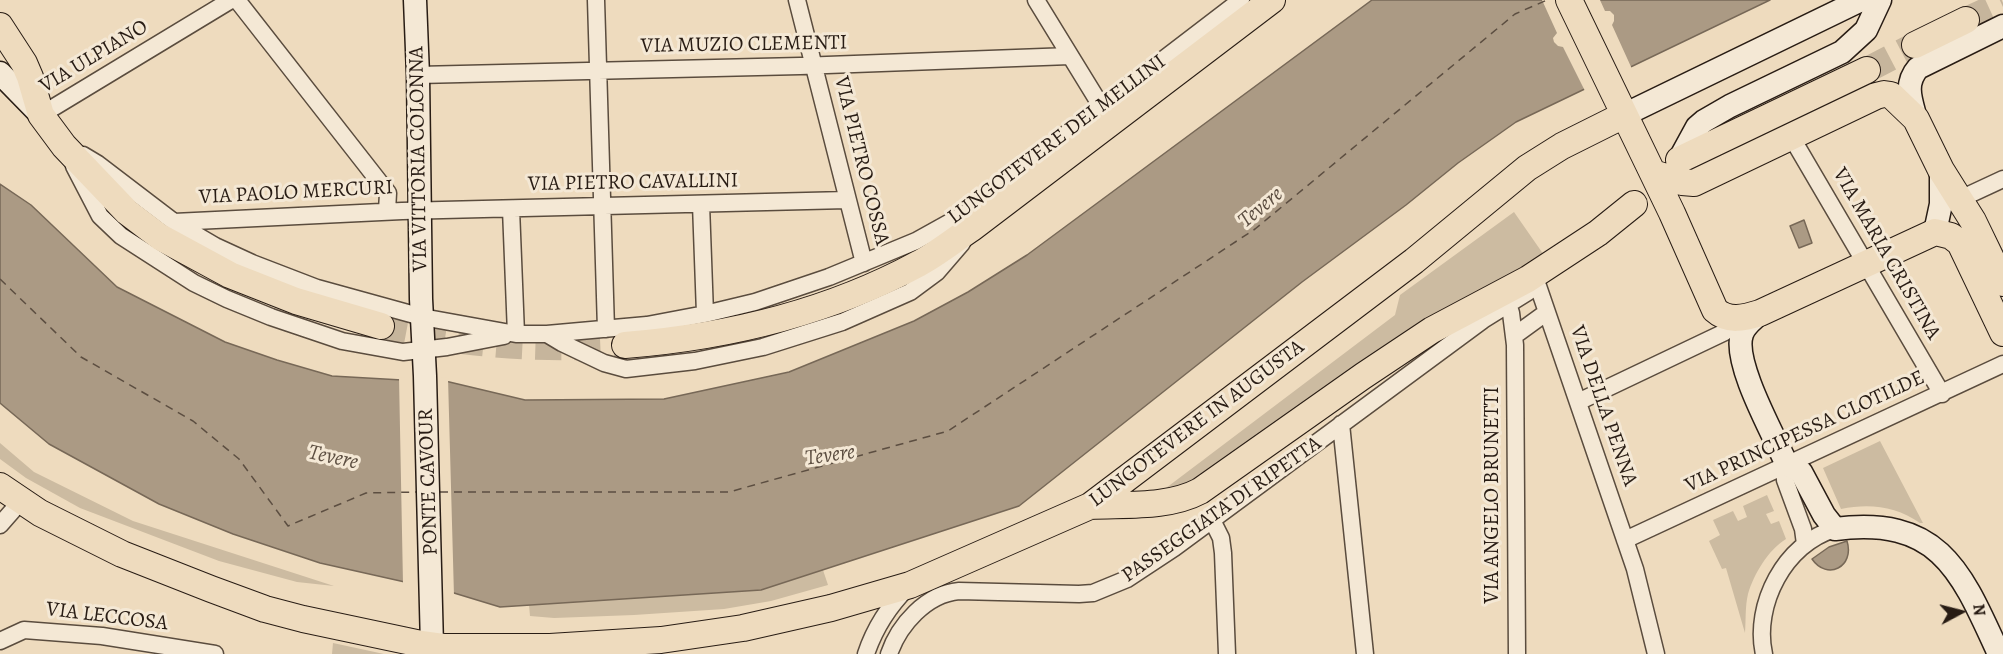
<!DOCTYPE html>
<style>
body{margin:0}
#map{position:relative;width:2003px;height:654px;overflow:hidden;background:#eedbbe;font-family:Alegreya,serif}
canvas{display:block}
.north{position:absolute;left:1931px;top:582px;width:60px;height:60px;-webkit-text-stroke:4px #f4e8d5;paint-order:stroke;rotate:83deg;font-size:16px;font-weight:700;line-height:24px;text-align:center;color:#281c14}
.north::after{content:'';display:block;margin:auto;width:21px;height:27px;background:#281c14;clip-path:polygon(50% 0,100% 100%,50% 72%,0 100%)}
</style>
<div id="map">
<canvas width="2003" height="654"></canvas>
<div class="north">N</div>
</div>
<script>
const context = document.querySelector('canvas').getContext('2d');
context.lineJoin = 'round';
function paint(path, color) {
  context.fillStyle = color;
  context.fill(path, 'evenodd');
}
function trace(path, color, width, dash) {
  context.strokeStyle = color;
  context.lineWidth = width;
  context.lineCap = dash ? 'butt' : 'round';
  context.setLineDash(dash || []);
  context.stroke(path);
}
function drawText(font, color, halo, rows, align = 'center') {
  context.font = font + ' Alegreya,serif';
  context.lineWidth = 6;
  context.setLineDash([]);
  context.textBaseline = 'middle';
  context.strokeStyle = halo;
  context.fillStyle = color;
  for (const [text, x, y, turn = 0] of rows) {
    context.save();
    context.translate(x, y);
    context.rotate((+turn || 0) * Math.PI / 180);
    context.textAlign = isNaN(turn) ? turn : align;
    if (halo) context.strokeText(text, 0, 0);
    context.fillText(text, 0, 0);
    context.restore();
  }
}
const green = new Path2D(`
 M1514,212l32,46 -370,237 -10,-7 229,-173 5,-20z
 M1880,441l43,82h-3c-24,-17 -51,-20 -79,-14l-18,-41z
 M0,443l34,29 99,49 201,65 -37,-4 -78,-21 -139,-53 -54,-30 -26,-19z
 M1767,495l7,16 -8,3 5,10 8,-3 7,18c-18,11 -32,35 -38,55 -3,12 -2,27 -3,39l-19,-65 -4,1 -13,-28 11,-6 -7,-15 20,-9 5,10 9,-4 -4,-11z
 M823,570l5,15 -57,16 -47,8 -90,6 -80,3 -24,-2 -1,-11 232,-15z
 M333,643l51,11h-52z`);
const water = new Path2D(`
 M1372,0h398l-254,122 -58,41 -52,42 -104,77 -283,224 -258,84 -261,17 -46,-14 -134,-30 -87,-29 -74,-30 -110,-60 -49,-41v-219l31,21 86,82 108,55 52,18 55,16 70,4h39l84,20 139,-1 125,-27 125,-51 54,-29 59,-37z
 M1804,220l8,23 -13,5 -9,-22z
 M1847,541c8,26 -20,40 -35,18l17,-12z`);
const pier = new Path2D(`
 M1542,0h58l5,11h5l4,4v6l-2,4 20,44 -47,22 -22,-44 -5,-1 -4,-4 -1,-4 4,-5z
 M399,377l49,1 6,218 -51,-12z`);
const ferry = new Path2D(`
 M0,279l81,78 112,64 46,38 49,67 78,-33 51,-1
 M440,492h289l219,-61 307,-202 260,-215 32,-14`);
const primaryTunnel = new Path2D(`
 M1966,20l37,-17
 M1867,70l48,-25
 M381,326c27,5 55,11 82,15 54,7 108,8 162,4`);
const street = new Path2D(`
 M237,0l151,193 -1,18
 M596,0l10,329
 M797,0l67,263
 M1036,0l70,114
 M418,75l382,-9 270,-10
 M41,115l190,-115
 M1792,138l150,256
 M83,155l15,9 76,58 41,24 37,17 65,25 105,29 94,17h31l100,-9 58,-11 50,-12 74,-25 87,-36 54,-30 11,-12 260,-199
 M74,166l26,50 21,20 73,47 33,16 44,18 71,24 61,11 44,-5 57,-11
 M1960,199l43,-20
 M701,204l4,110
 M511,209l5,125
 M174,222l228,-11 445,-11
 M1538,286l97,283 21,85
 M1508,304l3,9 4,32 2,309
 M547,334l15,9 42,20 22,6 69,-8 68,-14 79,-25 68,-30 27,-20 25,-29
 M1514,336l33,-24
 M1578,402l147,-70
 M1341,424l24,230
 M1787,465l-2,9v6l18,49 2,15
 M1212,520l9,18 2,15 4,101
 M0,525l21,-24
 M1625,540l378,-176
 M0,641l24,-11 78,6 113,18
 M866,654c9,-27 22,-47 42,-67
 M889,654c10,-29 37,-60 70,-63l120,3 14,-1 34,-14 47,-31 309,-228 45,-28
 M1764,654c-11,-49 21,-111 71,-125`);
const secondary = new Path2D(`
 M415,0l3,75 3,224 4,77 7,270
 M0,73l41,42
 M1624,115l237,-115
 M1916,119c-5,-19 -12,-35 2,-51l85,-42
 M1679,160l18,-33 7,-6 26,-15 112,-54 24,-22 14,-30
 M1935,232l6,-28v-34
 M1760,313c-7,7 -15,12 -18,21 -10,28 33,103 45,131l14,7 23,43 11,14c105,-13 126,42 164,125`);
const primary = new Path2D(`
 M1569,0l103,213 43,97c13,12 29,8 45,3l175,-81 16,4 9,7 43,90
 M0,26l24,37 6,14 11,38 23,31 63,66 33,25 70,38 66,26 85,25
 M1915,45l51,-25
 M1679,160l188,-90
 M1653,173l29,9 12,1 182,-87 8,-2 7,1 25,24 25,51 32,51 30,62
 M625,345c101,-8 204,-33 293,-81 19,-10 36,-24 54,-36l300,-228
 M0,486l40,27 82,41 89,35 54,20 38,10 118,25 22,3h107l111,-7 82,-12 88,-20 79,-23 180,-79 324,-245 113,-93 35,-22 62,-31
 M1090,506c36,-2 78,2 110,-15l163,-115 69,-46 96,-51 70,-46 36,-29`);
const streetNames = [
 ["VIA MUZIO CLEMENTI",744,45,-1],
 ["VIA ULPIANO",94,57,-31],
 ["LUNGOTEVERE DEI MELLINI",1057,140,-37],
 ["VIA VITTORIA COLONNA",419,159,-91],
 ["VIA PIETRO COSSA",861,161,76],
 ["VIA PIETRO CAVALLINI",633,183,-1],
 ["VIA PAOLO MERCURI",296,193,-3],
 ["VIA MARIA CRISTINA",1886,254,60],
 ["VIA DELLA PENNA",1603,406,71],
 ["LUNGOTEVERE IN AUGUSTA",1197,424,-37],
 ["VIA PRINCIPESSA CLOTILDE",1805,432,-25],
 ["PONTE CAVOUR",429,482,-92],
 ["VIA ANGELO BRUNETTI",1493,495,-90],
 ["PASSEGGIATA DI RIPETTA",1222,510,-35],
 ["VIA LECCOSA",107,617,7]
];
const waterNames = [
 ["Tevere",1261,208,-40],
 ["Tevere",830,456,-8],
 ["Tevere",333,458,12]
];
paint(green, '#ccbba1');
paint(water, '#ab9a84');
trace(water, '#776857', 1.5);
paint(pier, '#eedbbe');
trace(ferry, '#5c4e41', 1.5, [8, 6]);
trace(primaryTunnel, '#c6b59c', 26, [26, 13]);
trace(street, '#5a4c3e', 19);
trace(secondary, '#281c14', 25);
trace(primary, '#281c14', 28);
trace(street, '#f4e8d5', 16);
trace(secondary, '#f4e8d5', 22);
trace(primary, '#eedbbe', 26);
drawText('21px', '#281c14', '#f4e8d5', streetNames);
drawText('italic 22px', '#5c4e41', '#f4e8d5', waterNames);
</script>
